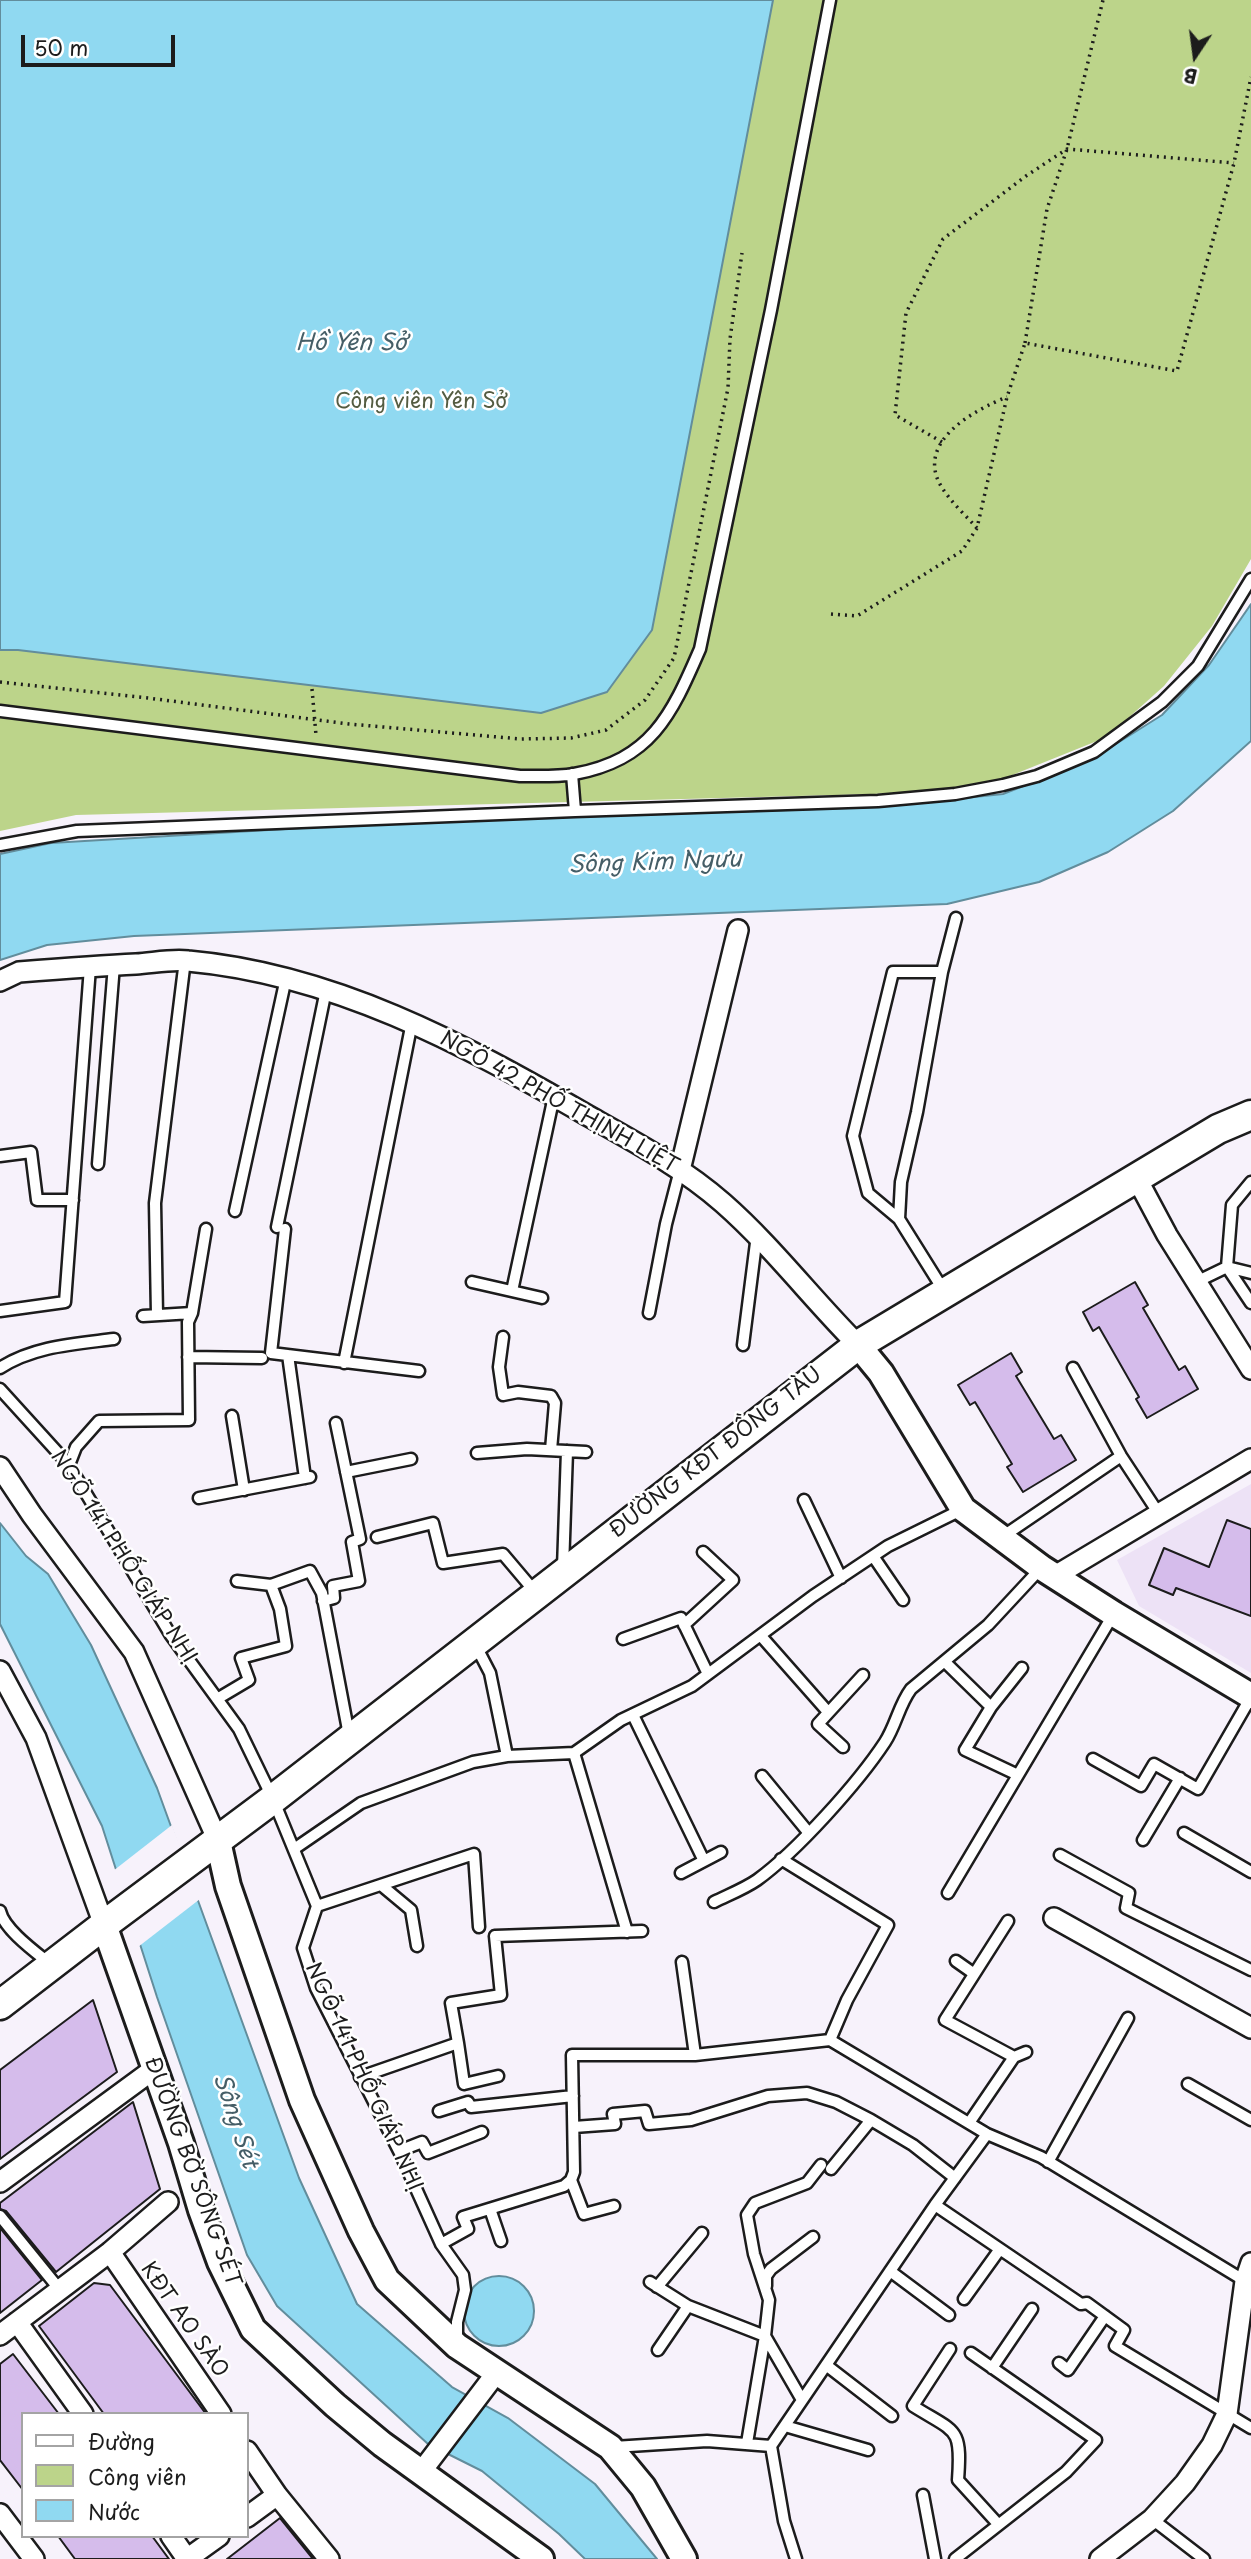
<!DOCTYPE html>
<meta charset="utf-8">
<style>
body{margin:0}
#map{position:relative;width:1251px;height:2559px;overflow:hidden;background:#f7f2fb;font-family:"Playpen Sans",sans-serif}
canvas{display:block}
.legend{position:absolute;left:21px;top:2412px;width:228px;height:126px;box-sizing:border-box;background:#fff;border:2px solid #a4a4a4;margin:0;padding:9px 12px;list-style:none;font-size:21px;color:#1c1c1c}
.legend li{display:flex;align-items:center;gap:14px;height:35px}
.legend b{width:35px;border:2px solid #a4a4a4}
.north{position:absolute;left:1160px;top:21px;width:70px;height:70px;-webkit-text-stroke:5px #fff;paint-order:stroke;rotate:193deg;font-size:19px;font-weight:700;line-height:28px;text-align:center;color:#1c1c1c}
.north::after{content:'';display:block;margin:auto;width:24px;height:32px;background:#1c1c1c;clip-path:polygon(50% 0,100% 100%,50% 72%,0 100%)}
.scale{position:absolute;left:21px;top:35px;width:154px;height:32px;box-sizing:border-box;border:4px solid #1c1c1c;border-top:0;padding-left:9px;font-size:21px;line-height:24px;white-space:nowrap;color:#1c1c1c;-webkit-text-stroke:5px #fff;paint-order:stroke}
</style>
<div id="map">
<canvas width="1251" height="2559"></canvas>
<ul class="legend">
<li><b style="height:9px;background:#fff"></b>Đường</li>
<li><b style="height:19px;background:#bcd48a"></b>Công viên</li>
<li><b style="height:19px;background:#90d9f1"></b>Nước</li>
</ul>
<div class="north">B</div>
<div class="scale">50 m</div>
</div>
<script>
const context = document.querySelector('canvas').getContext('2d');
context.lineJoin = 'round';
function paint(path, color) {
  context.fillStyle = color;
  context.fill(path, 'evenodd');
}
function trace(path, color, width, dash) {
  context.strokeStyle = color;
  context.lineWidth = width;
  context.lineCap = dash ? 'butt' : 'round';
  context.setLineDash(dash || []);
  context.stroke(path);
}
function drawText(font, color, halo, rows, align = 'center') {
  context.font = font + ' "Playpen Sans",sans-serif';
  context.lineWidth = 5;
  context.setLineDash([]);
  context.textBaseline = 'middle';
  context.strokeStyle = halo;
  context.fillStyle = color;
  for (const [text, x, y, turn = 0] of rows) {
    context.save();
    context.translate(x, y);
    context.rotate((+turn || 0) * Math.PI / 180);
    context.textAlign = isNaN(turn) ? turn : align;
    if (halo) context.strokeText(text, 0, 0);
    context.fillText(text, 0, 0);
    context.restore();
  }
}
const built = new Path2D(`
 M1251,1484v189l-112,-67 -22,-46z`);
const green = new Path2D(`
 M0,0h1251v559l-39,67 -48,60 -57,51 -107,43 -63,10 -63,4 -798,21 -76,16z`);
const water = new Path2D(`
 M0,0h773l-121,630 -45,62 -66,21 -523,-63h-18z
 M1251,604v137l-78,70 -65,41 -69,30 -92,22 -813,32 -87,9 -47,15v-106l51,-11 335,-20 492,-16 125,-13 89,-35 70,-44 47,-50z
 M0,1523l26,33 22,18 43,71 66,143 142,390 58,126 95,83 56,31 87,66 62,75h-72l-26,-25 -77,-63 -54,-27 -151,-138 -30,-51 -90,-258 -55,-171 -102,-202z
 M464 2311a35 35 0 1 1 70 0a35 35 0 1 1-70 0Z`);
const pier = new Path2D(`
 M172,1825l28,74 -62,48 -25,-76z`);
const building = new Path2D(`
 M1135,1282l13,23 -5,3 36,62 6,-4 13,23 -51,29 -11,-19 3,-2 -40,-70 -6,4 -10,-19z
 M1011,1353l11,19 -6,4 38,63 7,-4 15,25 -53,32 -16,-25 5,-3 -37,-62 -5,3 -12,-20z
 M1227,1520l24,9v87l-75,-28 -3,7 -24,-10 15,-37 45,19z
 M93,2000l24,72 -117,87v-89z
 M133,2102l27,87 -104,83 -50,-61 -6,-2v-6z
 M0,2228l42,52 -42,33z
 M94,2283l16,2 96,129h-102l-65,-88z
 M13,2354l46,60h-36v76l-23,-30v-96z
 M280,2518l33,41h-86z
 M58,2536h94l17,23h-94z`);
const path = new Path2D(`
 M1025,343l22,-134 20,-60 36,-149
 M942,442l-47,-27 11,-102 37,-74 83,-63 41,-27 167,14
 M977,528c-12,-13 -27,-27 -36,-42 -26,-44 33,-76 66,-89
 M831,614l26,2 105,-65 15,-23 30,-131 18,-54 152,28 57,-208 17,-86
 M0,682l148,16 201,26 172,15 50,-1 35,-8 39,-30 29,-42 54,-270 2,-49 12,-86
 M312,689l4,46`);
const service = new Path2D(`
 M0,711l520,65c17,0 36,1 54,-2 77,-14 97,-58 126,-125l71,-339 59,-310
 M572,774l3,37 303,-10 77,-7 48,-9 34,-9 57,-24 68,-50 36,-36 53,-87
 M0,845l77,-14 498,-20
 M0,1156l31,-4 6,48h36
 M98,1164l16,-199
 M235,1211l51,-233
 M899,1219l-31,-26 -15,-57 40,-164h49
 M277,1227l49,-237
 M285,1229l-14,124 148,18
 M1251,1273l-24,-6 24,36
 M472,1282l70,16
 M1196,1282l31,-15 5,-62 19,-23
 M512,1291l42,-195
 M944,1291l-45,-72 2,-37 16,-70 25,-140 14,-54
 M0,1311l65,-9 25,-335
 M649,1313l17,-89 14,-54
 M157,1315l-2,-112 30,-243
 M143,1316l49,-3
 M503,1337l-4,30 4,28 15,-3 33,4 4,7 -4,47
 M743,1345l14,-110
 M288,1355l17,123
 M188,1357l74,1
 M344,1363l68,-341
 M0,1368c34,-22 75,-24 114,-29
 M1073,1368l48,88 38,58
 M0,1389l69,76 101,169 69,95 34,70 44,107 -14,42 13,40 83,163 42,93 22,31 2,15 -8,32v20
 M232,1416l12,74
 M477,1453l50,-4 59,3
 M69,1465l7,-18 23,-26 90,-1 -1,-98 4,-9 14,-84
 M346,1472l65,-13
 M199,1498l111,-21
 M804,1500l37,78
 M377,1537l56,-14 10,40 60,-9 33,39
 M1002,1537l119,-81
 M873,1556l30,44
 M563,1568l4,-117
 M237,1581l34,4 39,-14 12,22 27,142
 M323,1601l11,-3 -1,-12 26,-5 -7,-39 8,-3 -24,-116
 M684,1625l49,-45 -30,-28
 M761,1636l67,76
 M623,1639l58,-21 27,56
 M476,1646l14,27 17,83
 M945,1662l46,45
 M217,1699l32,-19 -8,-22 45,-12 -6,-37 -9,-24
 M633,1715l71,146
 M843,1747l-25,-23 45,-49
 M574,1753l53,179
 M1093,1759l48,27 13,-22 44,25 53,-92
 M1018,1775l-53,-25 26,-43 31,-39
 M762,1776l46,56
 M1184,1833l67,39
 M1143,1840l37,-62
 M294,1849l67,-46 112,-41 34,-6 67,-3 47,-33 71,-34 121,-90 75,-50 75,-37
 M1060,1855l69,38 -3,15 125,62
 M781,1859l107,66 -41,75 -17,40
 M681,1873l40,-21
 M381,1885l30,25 6,36
 M948,1893l165,-278
 M714,1902c14,-7 30,-13 43,-22 40,-29 101,-97 128,-138 11,-17 14,-37 26,-53l77,-64 53,-57
 M317,1906l157,-52 5,73
 M0,1911c4,18 34,40 49,52
 M956,1961l17,12
 M682,1962l13,93
 M830,2040l157,94 54,23 204,124
 M458,2043l-7,-40 50,-8 -6,-59 147,-5
 M1014,2057l12,-5
 M360,2077l98,-34 6,41 34,-8
 M1188,2084l63,36
 M439,2111l29,-9 3,5 102,-11
 M969,2123l45,-66 -69,-37 63,-99
 M574,2127l41,-3 -2,-10 32,-3 4,13 42,-4 77,-24 39,-3 29,9 35,18 42,25 42,33
 M399,2151l23,-9 6,11 54,-21
 M1048,2162l80,-144
 M831,2169l40,-49
 M571,2180l13,34 30,-8
 M935,2205l146,99 6,-1 37,27 -9,16 136,82
 M490,2209l11,32
 M0,2216l60,74
 M441,2244l27,-15 -5,-12 101,-31 7,-6 3,-8 -2,-117h123l135,-15
 M890,2271l59,44
 M650,2282l38,24 77,30 37,64
 M766,2286v-10l5,-7 42,-32
 M657,2287l45,-54
 M964,2299l36,-50
 M950,2349l-37,57c43,27 49,20 45,74l40,44
 M658,2350l30,-44
 M1059,2363l9,7 37,-54
 M826,2365l66,51
 M992,2368l40,-59
 M785,2426l83,24
 M747,2443l18,-107 4,-36 -15,-46 -7,-39 8,-12 52,-20 14,-18
 M771,2446l164,-241 52,-71
 M614,2447l93,-6 64,5 13,75 12,38
 M923,2495l12,64
 M1152,2519l52,40
 M955,2559l111,-87 30,-32 -125,-87`);
const minor = new Path2D(`
 M0,981l19,-9c39,-3 78,-6 117,-8 17,-1 35,-5 52,-3 145,13 274,82 397,153 48,27 97,53 138,89 49,43 89,96 135,142
 M680,1170l58,-240
 M1136,1177l31,58 84,134
 M0,1467l32,48 102,137 84,189
 M1055,1576l196,-117
 M0,1671l36,67 68,187
 M1054,1918l197,110
 M0,2182l154,-113
 M110,2252l111,162
 M17,2322l66,92
 M0,2335l110,-83 58,-50
 M247,2451l30,44 52,64
 M421,2472l76,-100
 M0,2514l34,45
 M247,2517l30,-22
 M171,2536l16,23
 M187,2559l32,-23
 M1100,2559l52,-40 33,-36 27,-38 15,-31 18,-133 6,-18`);
const tertiary = new Path2D(`
 M858,1345l23,28 82,136 79,59 72,46 137,82
 M218,1841l10,45 74,214 59,131 26,49 70,66 153,101 33,40 41,72
 M104,1925l77,218 20,67 19,52 33,67 82,76 47,39 159,115`);
const secondary = new Path2D(`
 M0,2005l104,-80 169,-126 585,-454 360,-216 33,-14`);
const parkNames = [
 ["Công viên Yên Sở",421,402]
];
const streetNames = [
 ["NGÕ 42 PHỐ THỊNH LIỆT",559,1103,29],
 ["ĐƯỜNG KĐT ĐỒNG TÀU",716,1453,-38],
 ["NGÕ 141 PHỐ GIÁP NHỊ",123,1557,57],
 ["NGÕ 141 PHỐ GIÁP NHỊ",363,2077,65],
 ["ĐƯỜNG BỜ SÔNG SÉT",192,2172,70],
 ["KĐT AO SÀO",184,2320,55]
];
const waterNames = [
 ["Hồ Yên Sở",351,344],
 ["Sông Kim Ngưu",655,863,-2],
 ["Sông Sét",235,2121,72]
];
paint(built, '#ede2f6');
paint(green, '#bcd48a');
paint(water, '#90d9f1');
trace(water, '#628d9c', 2);
paint(pier, '#f7f2fb');
paint(building, '#d5bceb');
trace(building, '#1c1c1c', 2);
trace(service, '#1c1c1c', 15);
trace(minor, '#1c1c1c', 24);
trace(tertiary, '#1c1c1c', 30);
trace(secondary, '#1c1c1c', 33);
trace(path, '#1c1c1c', 3.5, [2, 5]);
trace(service, '#fff', 10);
trace(minor, '#fff', 19);
trace(tertiary, '#fff', 24);
trace(secondary, '#fff', 28);
drawText('21px', '#545c42', '#fff', parkNames);
drawText('21px', '#1c1c1c', '#fff', streetNames);
drawText('italic 23px', '#455e67', '#fff', waterNames);
</script>
